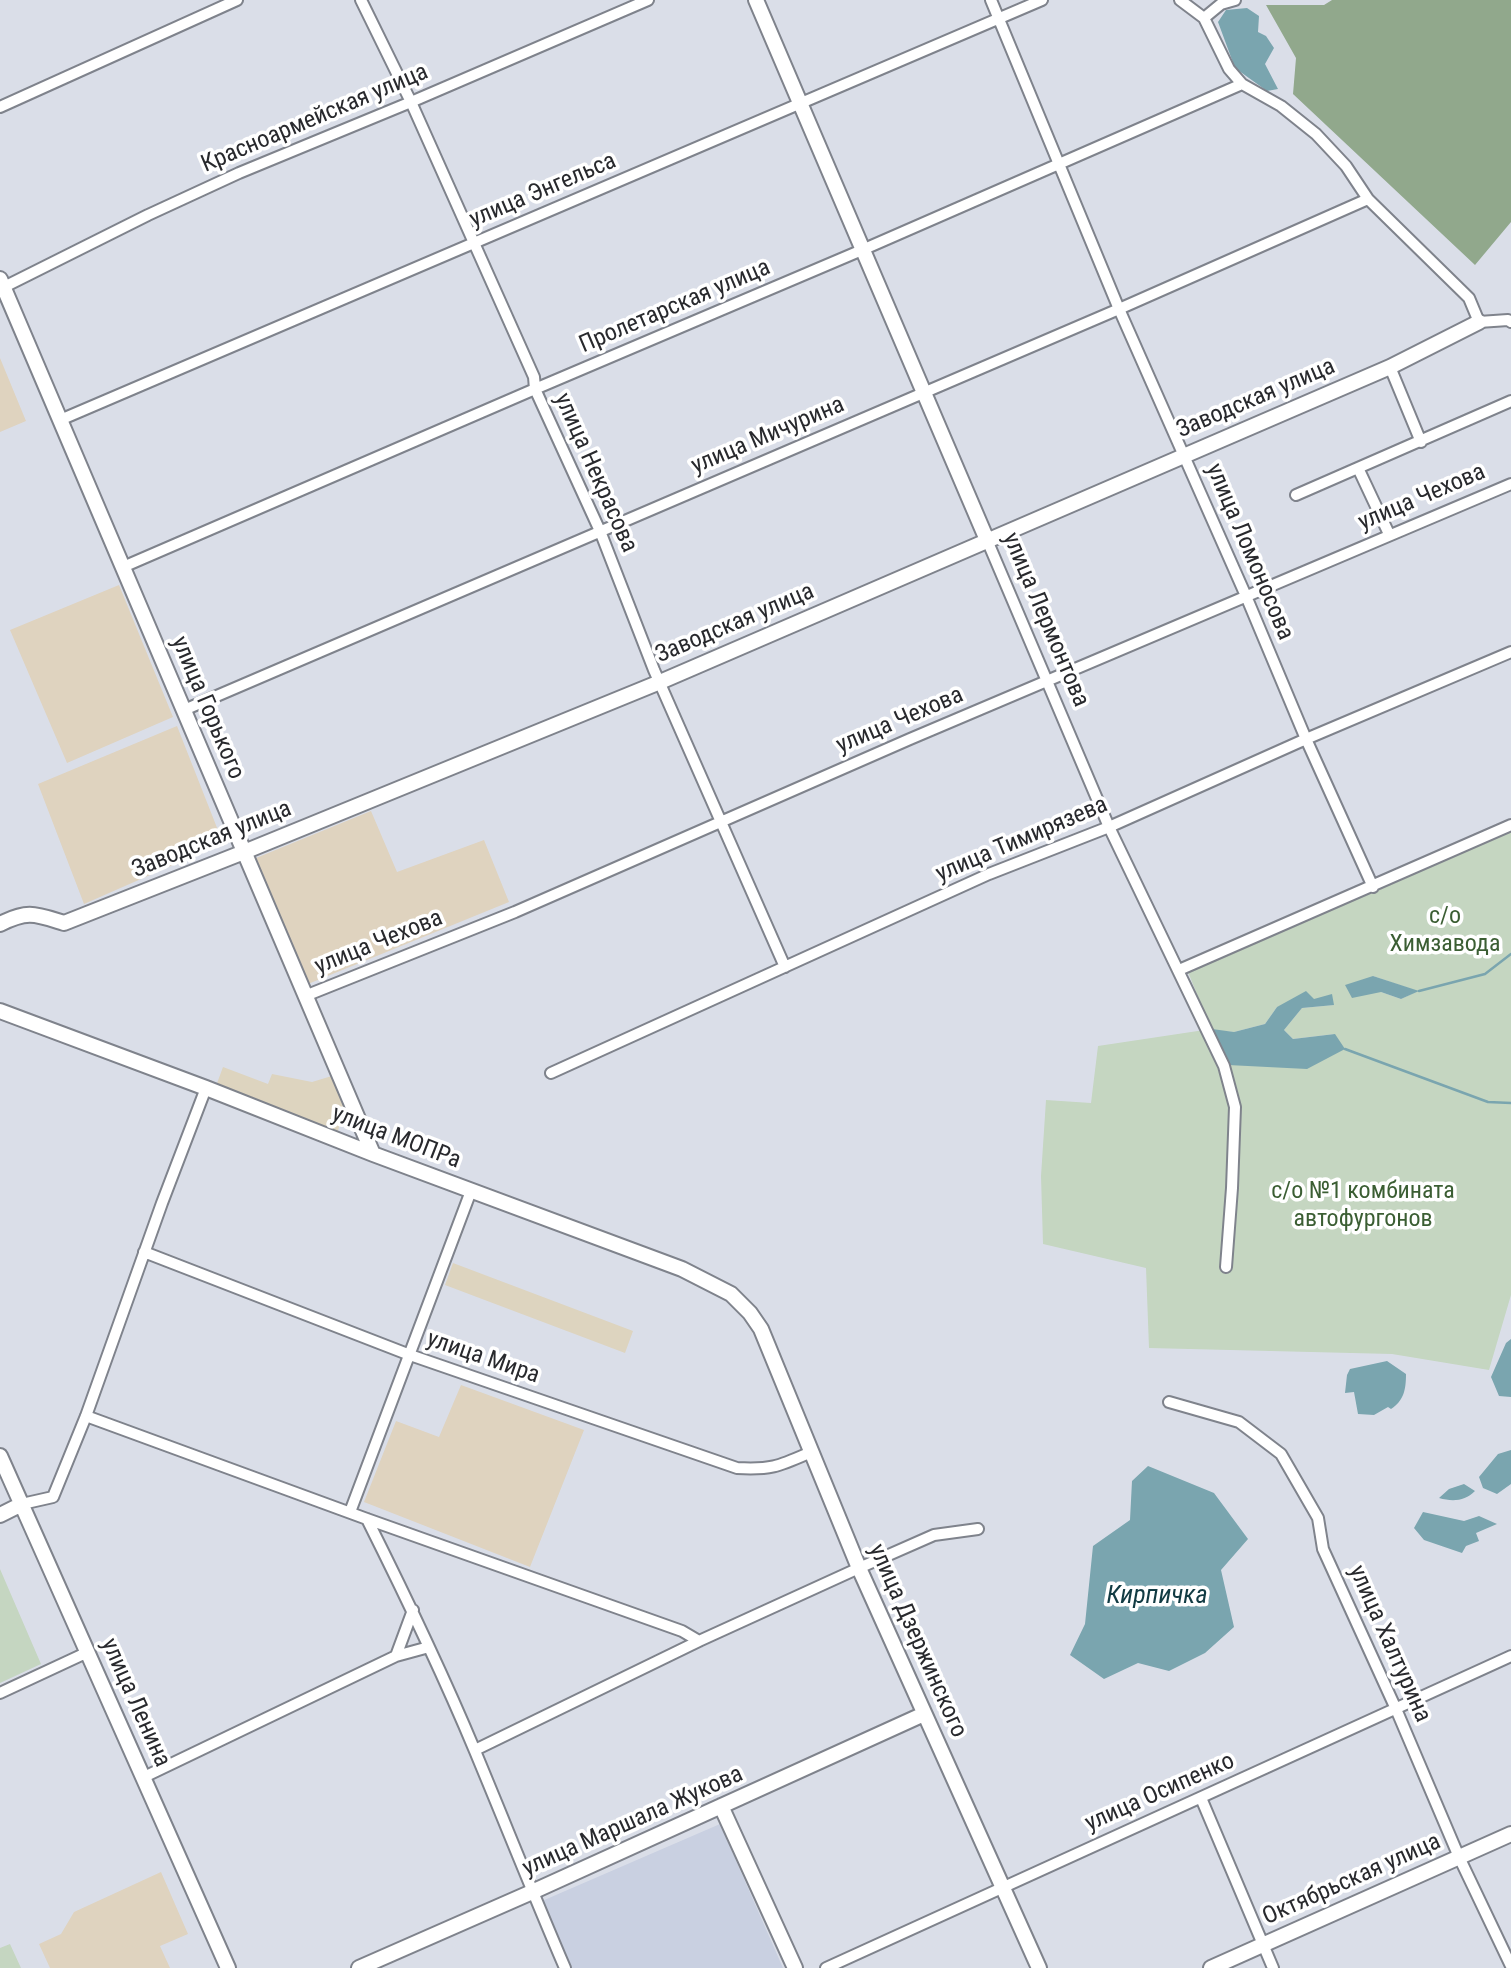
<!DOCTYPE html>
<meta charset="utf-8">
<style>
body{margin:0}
canvas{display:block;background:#dadee8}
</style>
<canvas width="1511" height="1968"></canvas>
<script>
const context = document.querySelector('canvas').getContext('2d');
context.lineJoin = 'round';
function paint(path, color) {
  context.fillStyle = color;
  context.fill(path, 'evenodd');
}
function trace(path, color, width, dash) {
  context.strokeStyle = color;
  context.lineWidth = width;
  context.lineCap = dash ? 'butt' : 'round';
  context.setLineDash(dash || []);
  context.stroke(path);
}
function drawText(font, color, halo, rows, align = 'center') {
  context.font = font + ' "Roboto Condensed",sans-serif';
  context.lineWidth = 7;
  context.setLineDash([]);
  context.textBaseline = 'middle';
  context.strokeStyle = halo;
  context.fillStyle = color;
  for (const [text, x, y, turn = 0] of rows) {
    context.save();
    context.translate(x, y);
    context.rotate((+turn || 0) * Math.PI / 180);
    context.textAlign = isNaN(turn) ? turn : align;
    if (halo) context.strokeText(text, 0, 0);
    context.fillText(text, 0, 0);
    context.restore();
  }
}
const built = new Path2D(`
 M720,1824l63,144h-212l-29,-67z`);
const industrial = new Path2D(`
 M223,1067l45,17 4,-10 40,8 23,-7 11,29 -9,30 -121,-48z
 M453,1263l180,68 -8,22 -180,-68z`);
const education = new Path2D(`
 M0,358l26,63 -26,11z
 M119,585l54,132 -106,46 -57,-133z
 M177,726l46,117 -139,61 -46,-120z
 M371,811l26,61 87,-32 25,62 -201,82 -52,-126z
 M461,1385l123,45 -54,137 -166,-65 32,-81 43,16z
 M161,1872l27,62 -28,12 10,22h-120l-11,-24 22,-10 13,-22z`);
const green = new Path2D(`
 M1511,830v465l-22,75 -97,-16 -243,-6 -3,-80 -103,-24 -2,-68 5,-76 45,3 7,-57 113,-17 -23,-57zM1373,976l44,15h1l-17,8 -20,-7zM1334,1005l-32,3 -18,22 9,9 42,-5 -106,31 -17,-35 22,2 31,-8 12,-17z
 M0,1569l41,95 -41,19z
 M10,1944l11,24h-21v-20z`);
const forest = new Path2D(`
 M1332,0h179v222l-36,43 -182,-171 3,-36 -30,-53h58z`);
const water = new Path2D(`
 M1247,8l12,8 -1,16 8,4 8,12 -9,16 13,25 -11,2 -32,-23 -17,-46 8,-12z
 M1373,976l46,15 -18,8 -20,-7 -29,6 -7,-13z
 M1306,991l8,8 18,-5 2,11 -32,3 -18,22 9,9 42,-5 10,15 -38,20 -79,-4 -16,-36 22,3 31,-8 12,-17z
 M1511,1339v58l-12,-1 -8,-19 15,-34z
 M1387,1361l19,13c0,15 -2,27 -15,35l-3,-2 -14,8 -16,-1 -4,-22 -9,1 2,-18 3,-6z
 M1511,1450v34l-14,10 -14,-6 -4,-11 19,-23z
 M1148,1466l66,27 34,46 -27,31 13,57 -29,26 -36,18 -31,-8 -34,16 -34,-24 15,-31 8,-78 37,-26 2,-39z
 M1464,1484l11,7c-10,10 -22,11 -36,7l10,-9z
 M1423,1512l41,9 15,-5 18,8 -21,9 3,8 -13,5 -4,7 -38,-13 -10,-12z`);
const stream = new Path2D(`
 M1419,991l66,-17 26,-20
 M1345,1049l143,53 23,1`);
const street = new Path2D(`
 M361,0l50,102 123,275 1,12 65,142 54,139 131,297
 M991,0l128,309 127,287 60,143 67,148
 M1180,0l24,18 25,51 13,15 39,22 35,28 30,32 22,33 101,99 10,24 29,-2 3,2
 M1204,18l17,-14 14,-4
 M0,107l237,-107
 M4,287l144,-72 91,-42 172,-71 237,-102
 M1390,367l31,75
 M60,420l982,-420
 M1358,468l31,66
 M1296,495l215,-94
 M987,540l122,287 115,239 11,41 -3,81 -6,79
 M123,567l412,-178 327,-139 380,-166
 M184,710l935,-401 249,-110
 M1179,970l332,-145
 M305,996l210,-84 395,-173 601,-255
 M551,1073l438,-199 120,-47 197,-88 205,-87
 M144,1252l266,103 327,113c35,2 42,-2 74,-16
 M1169,1402l70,20 42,32 37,64 5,31 73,160 63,148 52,109
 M86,1416l281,103 315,112 17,10
 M22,1504l31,-7 33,-81 76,-213 44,-115
 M350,1512l121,-321
 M367,1519c38,76 75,153 108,232 30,72 59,145 90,217
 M396,1656l17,-46
 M0,1693l88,-41
 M475,1750l224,-109 160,-73 75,-33 44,-6
 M144,1777l252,-121 33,-9
 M1201,1798l72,170
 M826,1968l685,-312`);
const secondary = new Path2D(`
 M756,0l231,540
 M0,279l373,875
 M0,924c28,-14 35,-10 64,-1l180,-71 416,-170 730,-315 89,-45
 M0,1011l206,77 167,66 309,115 49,25 19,19 11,16 98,239 180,400
 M0,1456l228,512
 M0,1515l22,-11
 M721,1806l74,162
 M359,1968l173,-76 392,-178
 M1211,1968l300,-134`);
const streetNames = [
 ["Красноармейская улица",315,119,-23],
 ["улица Энгельса",543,191,-23],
 ["Пролетарская улица",675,307,-23],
 ["Заводская улица",1256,399,-23],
 ["улица Мичурина",768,436,-23],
 ["улица Некрасова",595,473,66],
 ["улица Чехова",1422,498,-23],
 ["улица Ломоносова",1249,552,67],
 ["улица Лермонтова",1045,620,67],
 ["Заводская улица",735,624,-23],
 ["улица Горького",207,708,67],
 ["улица Чехова",900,721,-23],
 ["Заводская улица",212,840,-22],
 ["улица Тимирязева",1022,840,-23],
 ["улица Чехова",379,943,-22],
 ["улица МОПРа",396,1138,21],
 ["улица Мира",483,1358,19],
 ["улица Дзержинского",917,1641,66],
 ["улица Халтурина",1389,1644,66],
 ["улица Ленина",135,1703,66],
 ["улица Осипенко",1160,1793,-24],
 ["улица Маршала Жукова",633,1822,-24],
 ["Октябрьская улица",1352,1880,-24]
];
const parkNames = [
 ["с/о",1445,917],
 ["Химзавода",1445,945],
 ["с/о №1 комбината",1363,1192],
 ["автофургонов",1363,1220]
];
const waterNames = [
 ["Кирпичка",1157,1596]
];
paint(built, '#c9d0e1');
paint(industrial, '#ddd4bf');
paint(education, '#dfd3bf');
paint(green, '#c5d6c1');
paint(forest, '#91a88c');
paint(water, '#7aa5af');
trace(stream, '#7aa5af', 2.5);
trace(street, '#7f838c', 14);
trace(secondary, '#7f838c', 18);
trace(street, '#fff', 10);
trace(secondary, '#fff', 14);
drawText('24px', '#28292d', '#fff', streetNames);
drawText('24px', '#3b5e33', '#fff', parkNames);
drawText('italic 26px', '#113b43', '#fff', waterNames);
</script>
